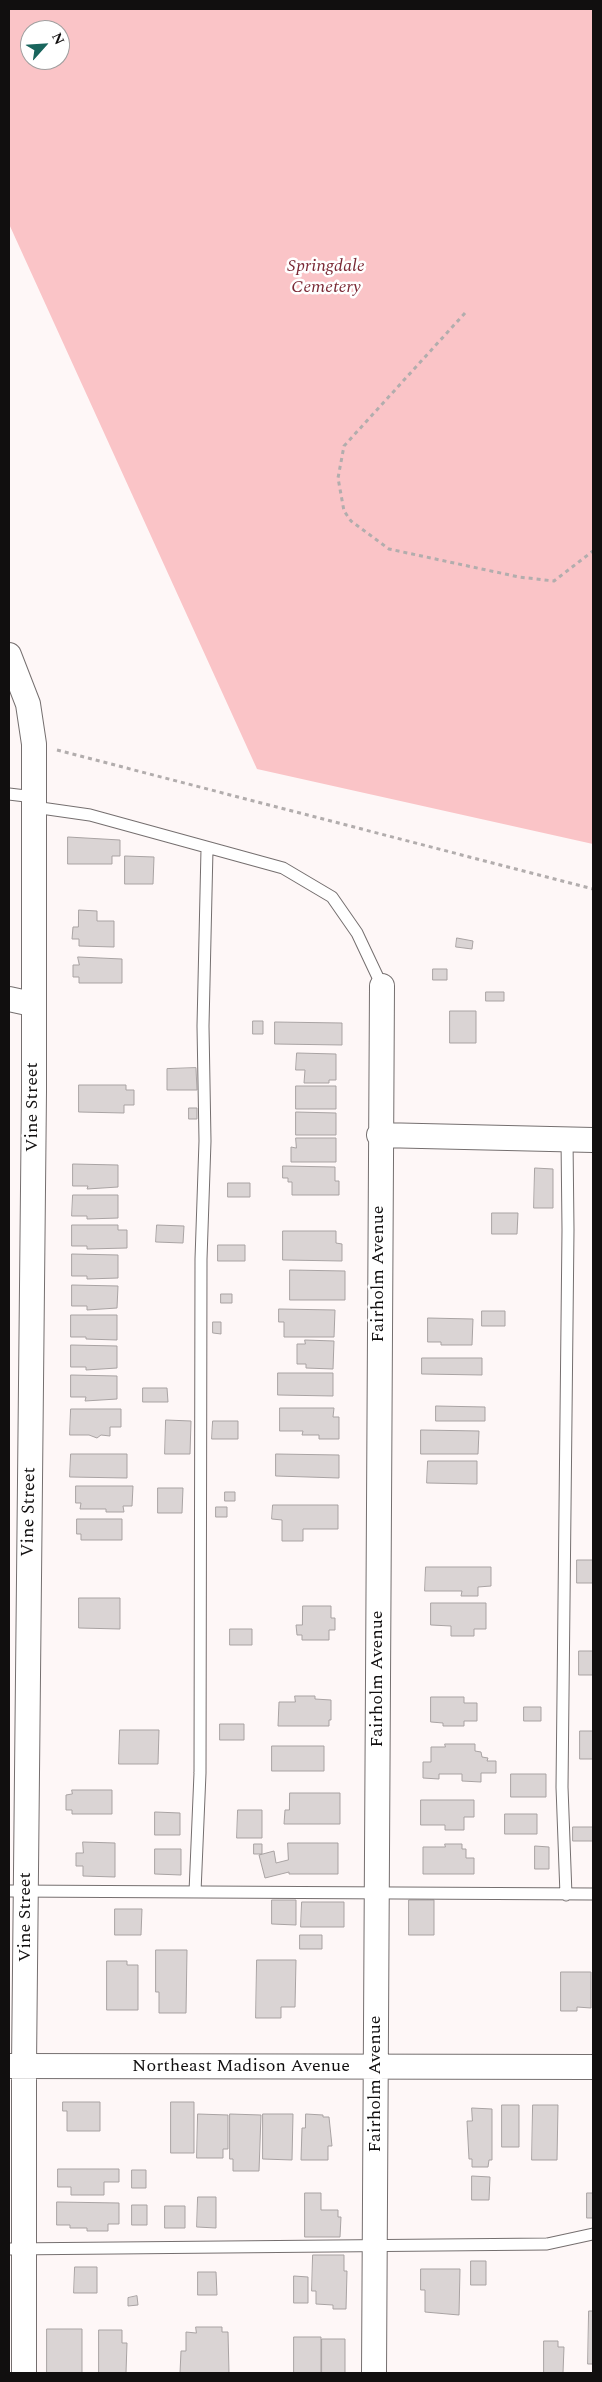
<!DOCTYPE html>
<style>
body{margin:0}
#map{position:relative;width:602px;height:2382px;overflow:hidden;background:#fef7f7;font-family:Spectral,serif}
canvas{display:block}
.frame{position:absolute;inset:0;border:10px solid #110f0f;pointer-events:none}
.north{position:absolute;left:20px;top:20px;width:50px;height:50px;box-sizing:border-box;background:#fff;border:1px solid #a09f9f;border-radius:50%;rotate:64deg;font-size:14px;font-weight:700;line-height:20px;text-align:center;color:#110f0f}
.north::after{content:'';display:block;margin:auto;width:18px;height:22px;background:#19655d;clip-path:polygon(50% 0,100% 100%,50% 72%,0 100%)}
</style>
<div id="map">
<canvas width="602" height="2382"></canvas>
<div class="frame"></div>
<div class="north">N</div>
</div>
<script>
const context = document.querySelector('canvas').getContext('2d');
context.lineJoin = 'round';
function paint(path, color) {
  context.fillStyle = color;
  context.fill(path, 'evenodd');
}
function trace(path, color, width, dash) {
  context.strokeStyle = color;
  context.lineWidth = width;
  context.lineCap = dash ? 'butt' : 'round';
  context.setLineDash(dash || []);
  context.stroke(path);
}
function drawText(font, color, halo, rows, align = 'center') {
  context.font = font + ' Spectral,serif';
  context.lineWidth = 5;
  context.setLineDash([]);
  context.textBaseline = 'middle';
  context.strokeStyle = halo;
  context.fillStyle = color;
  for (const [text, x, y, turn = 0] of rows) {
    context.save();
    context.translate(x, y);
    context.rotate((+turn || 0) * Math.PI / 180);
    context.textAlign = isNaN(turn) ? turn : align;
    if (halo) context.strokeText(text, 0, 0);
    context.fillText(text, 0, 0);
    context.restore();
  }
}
const green = new Path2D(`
 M9,9h584v835l-336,-75 -248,-545zM30,30h30v30h-30z`);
const building = new Path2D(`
 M68,837l52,3v16h-8v8h-44z
 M125,856l29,1 -1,27h-28z
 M79,910l18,1v10h17v26l-35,-1v-7h-7l1,-12h5z
 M457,938l16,3 -1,8 -16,-2z
 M78,957l44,2v24h-43v-6h-6v-12h6z
 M433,969h14v11h-14z
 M486,992h18v9h-18z
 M450,1011h26v32h-26z
 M253,1021h10v13h-10z
 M275,1022l67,1v22l-67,-1z
 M297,1053l39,1v26h-7v3h-25l1,-13h-9z
 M196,1068l1,22h-30v-21z
 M79,1085h47v5h8v15h-10v8l-45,-1z
 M296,1086h40v23h-40z
 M189,1108h8v11h-8z
 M296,1112l40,1v22h-40z
 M296,1138h40v24h-45v-15l5,1z
 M73,1164l45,1v22l-31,2 1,-3h-15z
 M283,1166l52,1v14h4v14h-47v-13h-4v-4h-5z
 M535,1168l18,1v39h-19z
 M228,1183h22v14h-22z
 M73,1195h45v23l-31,1v-3h-15z
 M492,1213h26l-1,21h-25z
 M72,1225h46v5h9v18l-40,1v-3h-15z
 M157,1225l27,1 -1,17 -27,-1z
 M283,1231h53v12l6,1v17l-59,-1z
 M218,1245h27v16h-27z
 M72,1254l46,1v23l-31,1v-3h-15z
 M290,1270l55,1v29h-55z
 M72,1285l46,1 -1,22 -30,2v-4h-15z
 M221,1294h11v9h-11z
 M279,1309l56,1 -1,27h-50v-15h-5z
 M482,1311h23v15h-23z
 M71,1315h46v25l-31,-1v-2h-15z
 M428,1318l45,1 -1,26h-31v-3h-13z
 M213,1322h8v12l-8,-1z
 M305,1340l29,1 -1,28 -27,-1v-4h-9v-20h8z
 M71,1345l46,1v22l-31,2v-3h-15z
 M422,1358h60v17l-60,-1z
 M278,1373h55v23l-55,-1z
 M71,1375l46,1v23l-32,2 1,-4h-15z
 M143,1388h24l1,14h-25z
 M436,1406l49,1v14h-49z
 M280,1408h54l-1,9h6v22h-20v-4h-17l1,-4h-23z
 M71,1409h50v18h-11v9l-9,-1 -4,3 -8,-3h-19z
 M166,1420l25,1 -1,33h-25z
 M213,1421h25v18h-26z
 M421,1430l58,1 -1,23h-57z
 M71,1454h56v24l-57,-1z
 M276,1454l63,1v23l-63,-2z
 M428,1461h49v23l-50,-1z
 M76,1486h57l-1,20h-9l1,6h-18v-3h-26l1,-6h-5z
 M158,1488h25l-1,25h-24z
 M225,1492h10v9h-10z
 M273,1505h65v24h-35v12h-21v-21l-10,-1z
 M216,1507h11v10h-11z
 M77,1519h45v21h-41v-6h-4z
 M577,1560h16v23h-16z
 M426,1567h65v19l-13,1v9h-17l1,-5h-37z
 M79,1598h41v31l-41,-1z
 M431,1603h55v26h-12v7h-23v-10l-20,-1z
 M303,1606h28v12h4v12h-6v10h-27v-5h-5l-1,-10h6z
 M230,1629h22v16h-22z
 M579,1651h14v24h-14z
 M295,1696h20v3l16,1v20h-2v6h-51l1,-24h16z
 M431,1697h33v6h13v18h-13v5h-21v-3l-12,-1z
 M524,1707h17v14h-17z
 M220,1724h24v16h-24z
 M120,1730h39l-1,34h-39z
 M580,1731h13v28h-13z
 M445,1744h30v7l6,1 1,5 6,1 -1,3h9v12h-15v9l-19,-1v-7h-23v5l-16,-1v-16h8v-15h14z
 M272,1746h52v25h-52z
 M511,1774h35v23h-35z
 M72,1790h40v24h-40v-4h-6v-15l6,-1z
 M290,1793h50v31h-56l1,-14h4z
 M421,1800h53v17h-10v13h-19v-5h-24z
 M238,1810h24v28h-25z
 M155,1812l25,1v22h-25z
 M505,1814h32v20h-32z
 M573,1827h20v14h-20z
 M83,1842l32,1v34l-32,-1v-10h-7v-13h7z
 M288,1843h50v31h-49v-2l-24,6 -6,-23 15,-4 2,12 12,-3z
 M254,1844h8v10h-8z
 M445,1844h17v5h4v9h8v16h-51v-27h22z
 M535,1846l14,1v22h-14z
 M155,1849h26v26l-26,-1z
 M272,1900h24v25l-24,-1z
 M409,1900h25v35h-25z
 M302,1902h42v25h-43z
 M115,1909h27l-1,26h-26z
 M300,1935h22v14h-22z
 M156,1950h31l-1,63h-27v-21h-3z
 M257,1960h39l-1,47h-14v11h-25z
 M107,1961h20v4h11v45h-31z
 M561,1972h30v36l-14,-1v4h-16z
 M63,2102h37v29h-33v-20h-4z
 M171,2102h23v51h-23z
 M502,2105h17v42h-17z
 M533,2105h25l-1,55h-25z
 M472,2108l20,1v51h-3l-1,7h-16v-8h-3l-2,-38h5z
 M198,2114l30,1v34h-5v9h-26z
 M230,2114l31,1 -2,56h-26v-12h-3z
 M263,2114h30l-1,46 -29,-1z
 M306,2114l17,1v2h6l3,29h-4v14h-27l1,-32h3z
 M58,2169h61v13h-15v13h-33v-8h-13z
 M132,2170h14v18h-14z
 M472,2176l18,1 -1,23h-17z
 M305,2193h16v17h17v7h3l-1,20h-35z
 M587,2193h6v25h-6z
 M198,2197h18v31l-19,-1z
 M57,2202l62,1v21h-11v7h-21v-3h-17v-3h-13z
 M132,2205h15v20h-15z
 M165,2206h20v22h-20z
 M313,2255h31v16h3l-1,38h-13v-4l-17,-1v-13h-4z
 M471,2261h15v24h-15z
 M75,2267h22v26h-23z
 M421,2269h39l-1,46 -34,-3v-22h-4z
 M198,2272h18l1,23h-19z
 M294,2276l14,1v26h-14z
 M137,2296l1,9 -10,1v-8z
 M589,2311h4v53h-5z
 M196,2327h26v5h6l1,41h-49l1,-22h5v-19l10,1z
 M47,2329h35v44h-35z
 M99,2330h23v13h5l-1,30h-27z
 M294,2337h27v36h-27z
 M322,2339h23v34h-23z
 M544,2341h14v6h6l-1,26h-19z`);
const path = new Path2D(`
 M465,313l-121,133 -6,32 6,33 7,10 38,28 130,28 35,4 39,-30
 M57,750l536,139`);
const lane = new Path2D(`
 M9,794l25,3
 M34,807l56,8 193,53 49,29 25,36 25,53
 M9,1891l584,3
 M195,1892l5,-119 1,-514 4,-118 -2,-115 4,-177
 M566,1895l-4,-108 6,-557 -1,-91
 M9,2249l538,-5 46,-10`);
const street = new Path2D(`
 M9,655l19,49 6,40v347l-10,975v307
 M9,999l23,5
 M379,1135l214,5
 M9,2066l584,1
 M374,2373l8,-1387`);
const parkNames = [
 ["Springdale",326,267],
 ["Cemetery",326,288]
];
const streetNames = [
 ["Vine Street",33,1107,-90],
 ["Fairholm Avenue",379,1274,-90],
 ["Vine Street",30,1512,-89],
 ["Fairholm Avenue",378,1679,-90],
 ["Vine Street",26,1917,-90],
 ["Northeast Madison Avenue",241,2067],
 ["Fairholm Avenue",376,2084,-90]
];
paint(green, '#fac4c7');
paint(building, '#dad4d4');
trace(building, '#a9a3a3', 1);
trace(lane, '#756f6f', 13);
trace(street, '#756f6f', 26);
trace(path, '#b2adad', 3, [4, 4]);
trace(lane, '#fff', 11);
trace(street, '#fff', 24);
drawText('italic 18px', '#7a2935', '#fff', parkNames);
drawText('18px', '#110f0f', '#fff', streetNames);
</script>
